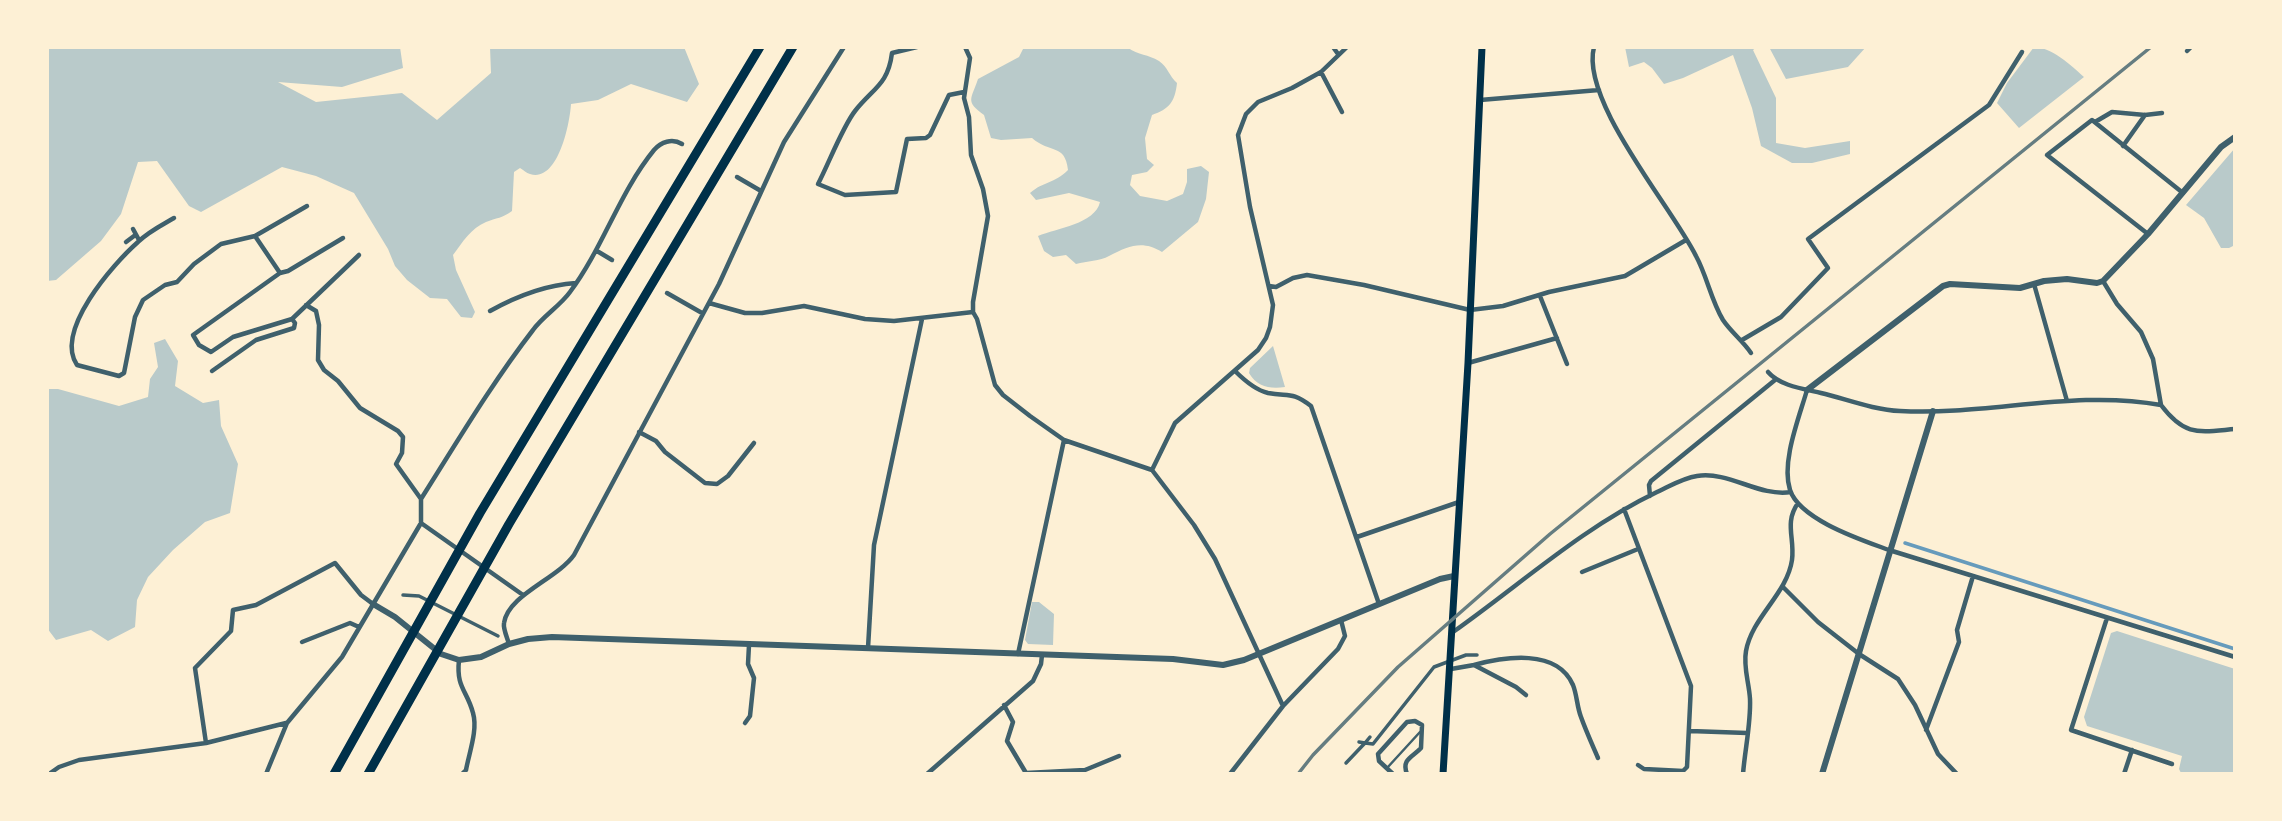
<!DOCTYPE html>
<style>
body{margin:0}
#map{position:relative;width:2282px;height:821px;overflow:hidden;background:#fdf0d5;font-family:"DM Sans",sans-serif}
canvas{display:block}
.frame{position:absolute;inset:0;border:49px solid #fdf0d5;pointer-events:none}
</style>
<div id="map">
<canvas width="2282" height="821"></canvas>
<div class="frame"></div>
</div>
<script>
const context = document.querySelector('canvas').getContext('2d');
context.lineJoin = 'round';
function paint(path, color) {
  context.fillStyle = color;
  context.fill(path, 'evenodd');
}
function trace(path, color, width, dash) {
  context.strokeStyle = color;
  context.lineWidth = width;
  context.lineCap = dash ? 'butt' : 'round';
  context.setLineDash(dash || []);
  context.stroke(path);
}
const green = new Path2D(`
 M47,47h353l3,21 -61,19 -64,-5 38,20 86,-9 35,27 54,-47 -1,-26h194l15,37 -12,18 -56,-18 -33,16 -27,4c-1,19 -13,79 -41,70 -4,-1 -6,-4 -10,-6l-6,4 -2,39c-9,7 -16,7 -26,11 -15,6 -24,21 -33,33l3,15 19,42 -3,6 -11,-1 -14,-18 -17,-1 -23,-18 -12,-14 -7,-17 -34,-56 -38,-17 -34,-9 -81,45 -12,-6 -32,-45 -19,1 -17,52 -20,27 -45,39 -9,1z
 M1024,47h103c12,9 21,7 32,14 9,6 10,15 18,22 -2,19 -8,26 -25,32l-7,23 2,21 7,6 -7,7 -15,3 -2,10 10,11 27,5 16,-7 4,-12v-13l14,-3 8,6 -3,27 -8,23 -36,30c-20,-12 -33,-6 -53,4 -9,5 -22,5 -33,8l-10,-9 -13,2 -9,-6 -6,-15c19,-8 57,-12 62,-34l-31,-9 -33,7 -6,-7c14,-12 24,-9 38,-23 -3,-27 -18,-16 -36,-32l-31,2 -10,-2 -7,-23c-19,-14 -13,-15 -6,-36l41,-22z
 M1625,47h132l-4,3 23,48v45l29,5 45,-7v13l-38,9h-20l-31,-17 -9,-38 -19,-53 -50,23 -19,6 -12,-16 -8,-6 -15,5z
 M1769,47h97l-18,20 -62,12z
 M2034,47c17,0 37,18 50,30l-65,51 -22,-25 10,-20z
 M2235,148v97l-6,3h-8l-17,-30 -18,-13z
 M165,339l13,22 -3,25 28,17 16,-3 2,26 17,38 -8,49 -25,9 -32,28 -25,27 -11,23 -2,27 -27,14 -17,-11 -35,10 -9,-12v-239h11l61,17 29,-9 2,-18 8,-12 -4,-24z
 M1273,346l12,41c-15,2 -28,0 -36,-14l1,-5z
 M1032,602h7l15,12 -1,31 -25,-1 -3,-4z
 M2117,631l118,38v105l-54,-1 -2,-4 3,-13 -95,-30 -3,-9 27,-84z`);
const stream = new Path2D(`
 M1905,543l330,106`);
const service = new Path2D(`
 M1387,768l33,-36`);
const pedestrian = new Path2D(`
 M403,595l16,1 79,40
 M1359,742l6,1 5,-6
 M1346,763l19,-20 8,1 61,-77 32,-12h11`);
const minor = new Path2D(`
 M917,47l-25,6c-4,32 -19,35 -37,58 -12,15 -27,54 -37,73l27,11 51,-3 11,-53 19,-1 4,-3 19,-40 15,-3
 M965,47l5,11 -6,40 5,19 2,38 12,34 5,27 -15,86v10l4,7 18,66 8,10 27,21 34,24 88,30 42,55 21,34 68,147
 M1333,47l5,7
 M1594,47c-14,54 78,160 102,209 11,20 15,44 27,64 8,12 20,21 28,33
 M2187,51l4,-4
 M1321,72l21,40
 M1480,100l119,-10
 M2095,122l17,-10 33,3 17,-2
 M2123,146l22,-31
 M737,177l24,14
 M174,218c-12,7 -26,14 -36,24 -25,22 -84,89 -61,123l42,11 5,-3 11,-56 8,-17 22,-15 12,-3 17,-18 27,-20 34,-8 25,37
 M133,229l6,11
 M2148,234l-101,-79 45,-35 91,73
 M255,236l52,-30
 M343,238l-55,33 -8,2 -87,62 6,10 12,7 22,-15 59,-18 67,-64
 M126,242l8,-6
 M597,251l15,9
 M2103,281l14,23 24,28 12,27 8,46
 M2034,284l33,117
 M1269,286l7,1 17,-9 14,-3 57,10 106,25 33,-4 46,-14 76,-16 61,-36
 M667,293l35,20
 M1540,296l27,68
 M709,303l36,10h17l42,-7 61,13 29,2 79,-9
 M490,311c27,-15 54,-26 86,-28
 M1742,340l39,-23 47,-49 -20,-29 181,-134 33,-53
 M1468,363l89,-25
 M212,371l44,-31 38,-12 1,-5 -3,-4
 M1235,371c9,9 20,19 33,22 21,4 23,-2 43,13l68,198
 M1768,372c12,14 36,17 53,21 25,6 53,17 79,18 86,5 174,-22 261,-6 24,32 38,27 74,24
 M1807,390c-8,28 -26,72 -17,100 10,30 72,50 99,60l346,107
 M639,432l17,9 9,11 40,31 12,1 11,-8 26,-33
 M1152,470l23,-47 83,-73 8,-12 4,-11 3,-22 -23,-98 -12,-72 8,-21 12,-12 34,-14 29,-16 26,-25
 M1650,496l-1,-11 2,-4 124,-101
 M421,499c36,-57 71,-116 112,-169 10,-14 27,-24 37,-38 33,-44 49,-99 84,-142 7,-8 18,-12 28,-6
 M1624,509l67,177 -4,81 -4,4 -39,-2 -6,-4
 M421,523l102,72
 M1357,537l102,-35
 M1582,572l56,-23
 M1783,587l35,35 41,32 39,25 17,26 23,49 19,20
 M2107,618l-36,112 101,34
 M1453,632c68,-48 129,-104 204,-140 13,-6 26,-14 40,-16 33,-5 61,21 94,16
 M302,642l48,-19 9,4
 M509,644c-2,-7 -6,-15 -5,-21 4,-28 53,-44 70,-68l145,-271 65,-142 60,-95
 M868,648l6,-103 48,-226
 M1018,654l46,-214
 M459,660c-3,28 8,30 14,53 5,17 -4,40 -7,57l-4,4
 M1474,665c30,-8 83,-17 99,20 4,10 4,22 8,32 5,14 11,27 17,41
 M1451,669l23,-4 42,22 10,8
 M1004,705l9,17 -6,19 19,32 59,-3 34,-14
 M745,723l5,-7 4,-38 -6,-14 1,-19
 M1926,730l33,-88 -2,-12 16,-54
 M1690,731l57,2
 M206,743l-11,-75 36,-37 2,-21 23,-5 79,-42 26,32 12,9
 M49,774l10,-7 20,-7 127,-17 80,-20
 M266,774l21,-51 55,-66 79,-134v-24l-25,-35 6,-11 1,-16 -5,-6 -38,-23 -22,-27 -14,-11 -6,-10 1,-35 -3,-14 -10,-6
 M927,774l106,-93 8,-17 1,-9
 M1230,774l53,-68 55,-57 7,-13 -4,-16
 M1393,774l-14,-13 -1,-7 29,-32 8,-1 7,4 -1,23c-8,9 -20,11 -14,26
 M1743,774c2,-25 8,-51 7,-75 -1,-17 -7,-32 -4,-48 6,-34 41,-57 46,-91 3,-22 -8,-37 6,-57
 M2124,774l8,-24`);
const tertiary = new Path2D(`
 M1807,390l136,-104 7,-2 70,4 24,-7 23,-2 30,4 6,-2 45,-47 73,-87 14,-10
 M373,604l22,13 46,37 18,6 22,-3 28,-13 19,-5 24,-2 621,22 50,6 21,-5 196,-81 14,-3
 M1822,774l111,-363`);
const secondary = new Path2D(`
 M1443,774l25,-411 14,-316`);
const motorway = new Path2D(`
 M334,774l146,-261 280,-466
 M368,774l141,-250 284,-477`);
const rail = new Path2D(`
 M1298,774l15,-19 85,-88 152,-133 601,-487`);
paint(green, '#b9caca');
trace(stream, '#669bbc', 3.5);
trace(service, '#3f606c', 2.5);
trace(pedestrian, '#3f606c', 3.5);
trace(minor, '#3f606c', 4.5);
trace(tertiary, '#3f606c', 6);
trace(secondary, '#003049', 7);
trace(motorway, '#003049', 9);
trace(rail, '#657d81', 3.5);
</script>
